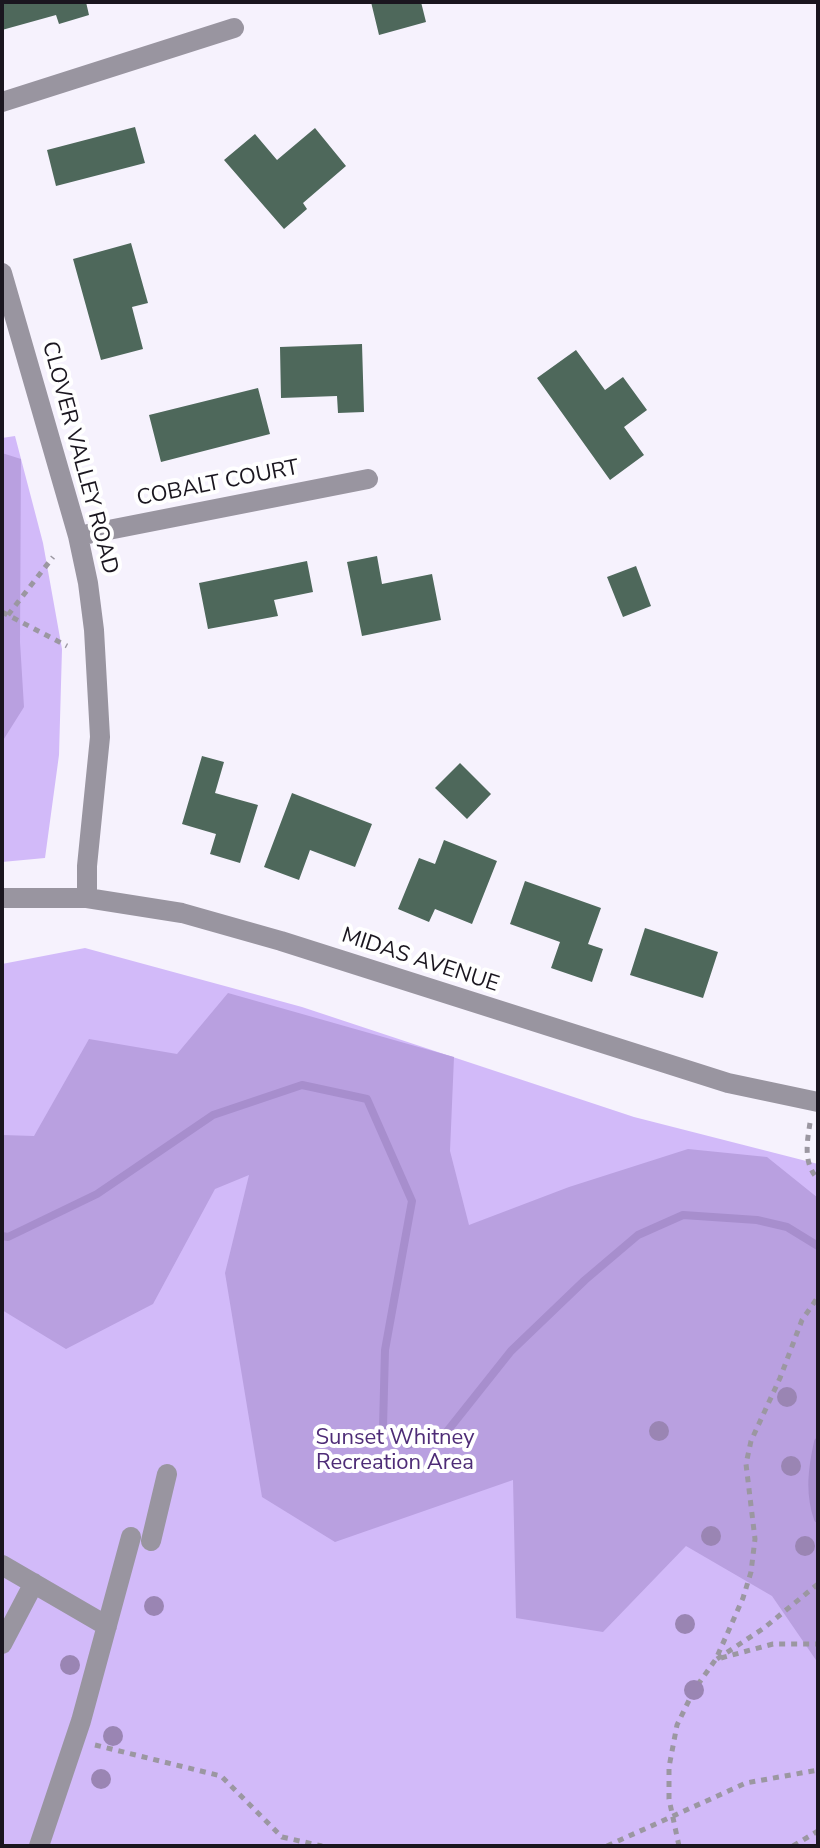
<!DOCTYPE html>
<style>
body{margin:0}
#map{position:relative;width:820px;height:1848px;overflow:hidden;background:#f6f2fd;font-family:"Nunito Sans",sans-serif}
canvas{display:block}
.frame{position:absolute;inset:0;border:4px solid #1a161f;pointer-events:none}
</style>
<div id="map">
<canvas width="820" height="1848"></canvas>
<div class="frame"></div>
</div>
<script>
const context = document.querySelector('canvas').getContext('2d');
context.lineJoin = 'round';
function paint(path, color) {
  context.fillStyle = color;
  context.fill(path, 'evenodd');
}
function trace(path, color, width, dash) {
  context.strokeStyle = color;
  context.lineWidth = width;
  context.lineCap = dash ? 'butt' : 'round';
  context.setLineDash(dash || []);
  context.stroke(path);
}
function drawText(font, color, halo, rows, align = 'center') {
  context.font = font + ' "Nunito Sans",sans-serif';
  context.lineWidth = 8;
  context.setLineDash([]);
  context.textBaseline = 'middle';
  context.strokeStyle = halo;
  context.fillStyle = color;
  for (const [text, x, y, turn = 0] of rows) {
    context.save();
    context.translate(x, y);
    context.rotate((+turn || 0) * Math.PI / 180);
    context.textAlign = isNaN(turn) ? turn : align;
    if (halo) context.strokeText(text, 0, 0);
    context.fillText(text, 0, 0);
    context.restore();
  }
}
const green = new Path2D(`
 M15,436l28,107 19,106 -3,106 -14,103 -43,4v-424z
 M85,948l217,59 332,110 184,47v682h-816v-882z`);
const forest = new Path2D(`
 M2,453l19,6 -1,183 4,65 -22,35z
 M228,993l226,64 -4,94 19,74 100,-38 119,-38 79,8 51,41v465l-46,-67 -86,-50 -83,86 -87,-14 -3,-138 -178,62 -73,-45 -37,-224 24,-98 -34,14 -62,115 -87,45 -64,-39v-175l32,1 55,-97 88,15z`);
const stream = new Path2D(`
 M2,1236l6,1 89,-43 116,-79 89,-30 65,14 45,102 -27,149 -2,77 25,18 37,-11 66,-83 74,-71 53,-45 45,-20 74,5 30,7 31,19
 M818,1442c-6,27 -9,51 0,77`);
const building = new Path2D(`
 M2,2h84l3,13 -30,9 -3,-9 -54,15z
 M371,2h50l5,20 -47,13z
 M135,127l10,36 -89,23 -9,-36z
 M315,128l31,38 -43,37 4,6 -23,20 -60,-69 31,-26 22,26z
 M131,243l17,60 -16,4 11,42 -42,11 -28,-101z
 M362,344l2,68 -26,1 -1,-17 -56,2 -1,-51z
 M576,350l29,40 18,-13 24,33 -23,17 20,28 -34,25 -73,-102z
 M258,388l12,46 -109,28 -12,-47z
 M377,556l5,28 50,-10 9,46 -79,16 -15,-74z
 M307,561l6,31 -39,8 4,16 -70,13 -9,-46z
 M636,566l15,40 -28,11 -16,-40z
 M202,756l22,6 -9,31 43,12 -18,58 -30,-9 6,-20 -34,-10z
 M460,763l31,31 -24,25 -32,-31z
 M292,793l80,31 -17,43 -45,-17 -11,30 -35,-13z
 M444,840l53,21 -25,63 -37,-15 -6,13 -31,-13 21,-51 16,6z
 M525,881l76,27 -13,36 15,5 -11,33 -41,-14 9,-26 -50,-18z
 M645,928l73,24 -15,46 -73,-23z`);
const path = new Path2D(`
 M2,612l65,34
 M8,615l45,-58
 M810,1123c-3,19 -7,41 8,56
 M721,1658l52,-14h45
 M717,1659l47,-31 54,-44
 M95,1745l126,31 61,61 40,9
 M607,1846l139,-63 72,-13
 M679,1846l-10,-47v-32l8,-42 17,-35 22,-31 27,-61 8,-26 4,-33 -9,-75 5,-23 29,-63 22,-58 16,-23
 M793,1846l25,-15`);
const minor = new Path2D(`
 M2,102l232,-74
 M2,273l76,263 10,47 6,47 6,107 -13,129v32
 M78,536l290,-57
 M2,898h85l95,15 99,28 447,142 90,19
 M151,1541l16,-67
 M2,1565l105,61
 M2,1644l32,-61
 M39,1846l42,-125 50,-184`);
const trees = [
 [787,1397],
 [659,1431],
 [791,1466],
 [711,1536],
 [805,1546],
 [154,1606],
 [685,1624],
 [70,1665],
 [694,1690],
 [113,1736],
 [101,1779]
];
const streetNames = [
 ["CLOVER VALLEY ROAD",79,458,75],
 ["COBALT COURT",218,484,-11],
 ["MIDAS AVENUE",420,961,18]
];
const parkNames = [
 ["Sunset Whitney",395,1439],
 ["Recreation Area",395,1464]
];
paint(green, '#d2baf9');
paint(forest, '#b9a0e0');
trace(stream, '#a78ecd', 8);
paint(building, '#4e685b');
trace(path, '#9b97a1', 5, [6, 6]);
trace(minor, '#9995a0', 20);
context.fillStyle = '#9a85b3';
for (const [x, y] of trees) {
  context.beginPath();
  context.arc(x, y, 10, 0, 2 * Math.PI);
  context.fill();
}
drawText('22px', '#1a161f', '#fff', streetNames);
drawText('22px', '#4e2c77', '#fff', parkNames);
</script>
